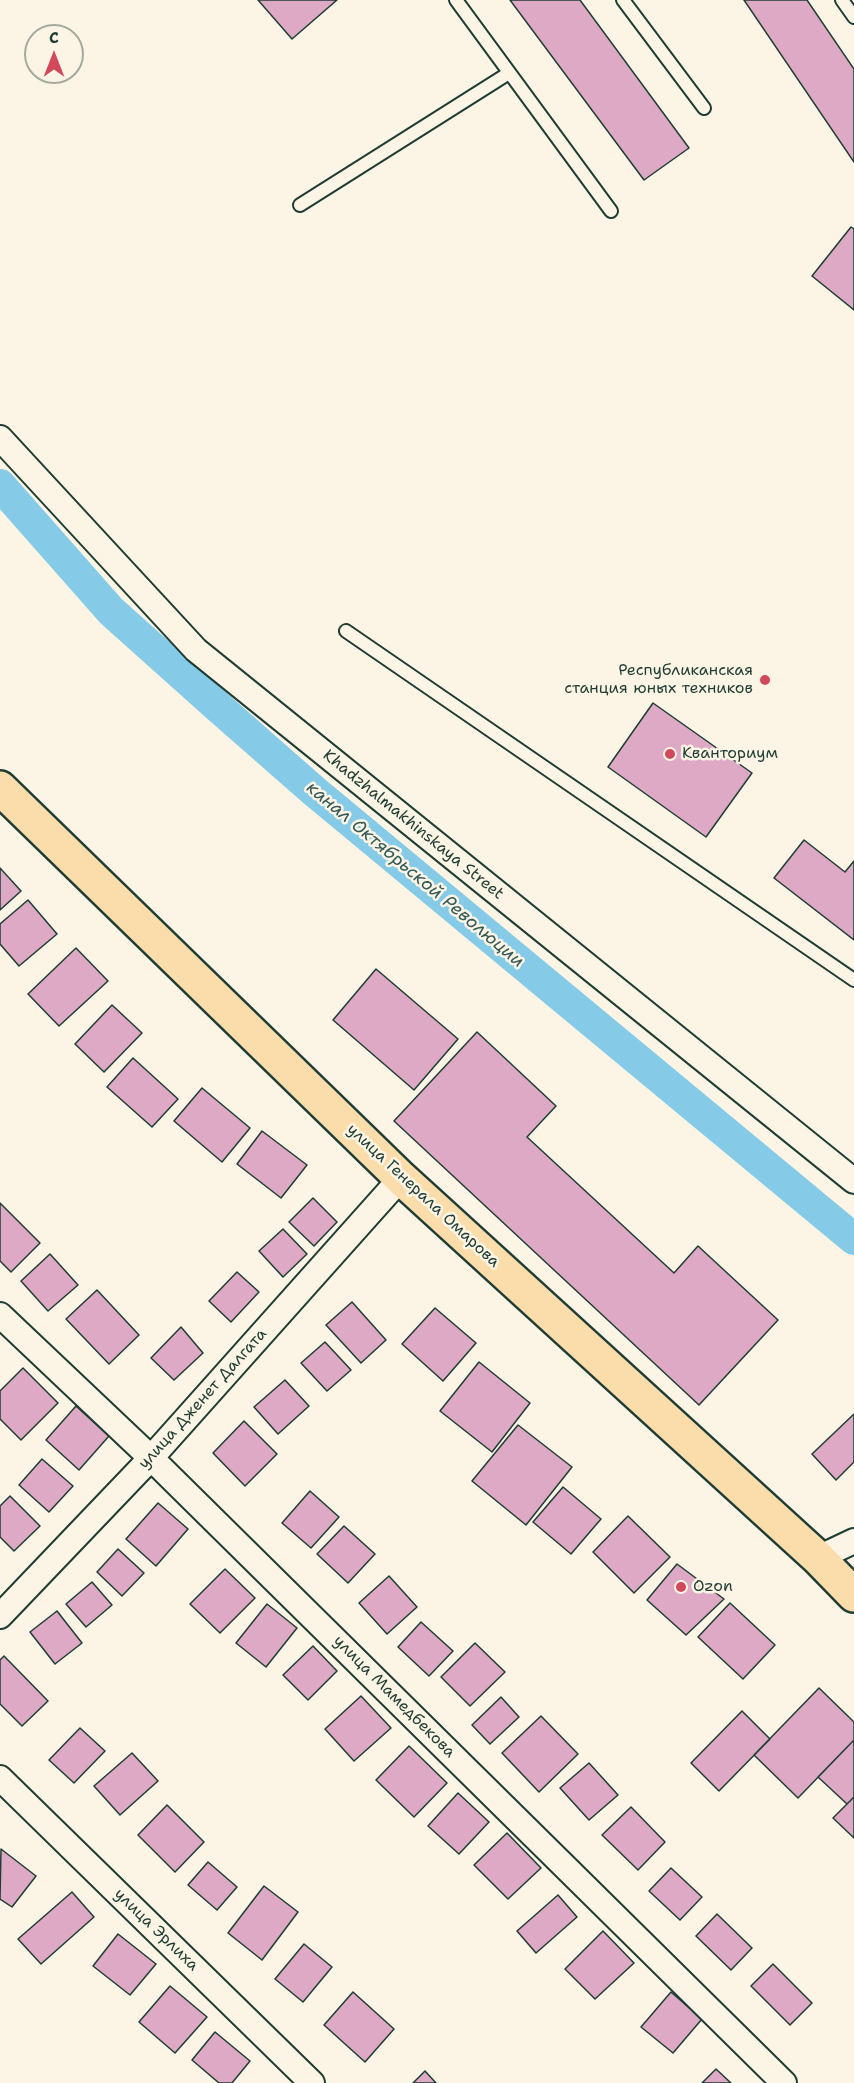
<!DOCTYPE html>
<meta charset="utf-8">
<style>
body{margin:0}
#map{position:relative;width:854px;height:2083px;overflow:hidden;background:#fcf5e5;font-family:"Shantell Sans",sans-serif}
canvas{display:block}
.north{position:absolute;left:24px;top:24px;width:60px;height:60px;box-sizing:border-box;background:#fcf5e5;border:2px solid #a4ab9e;border-radius:50%;rotate:0deg;font-size:16px;font-weight:700;line-height:24px;text-align:center;color:#1f3d34}
.north::after{content:'';display:block;margin:auto;width:21px;height:27px;background:#d1495b;clip-path:polygon(50% 0,100% 100%,50% 72%,0 100%)}
</style>
<div id="map">
<canvas width="854" height="2083"></canvas>
<div class="north">С</div>
</div>
<script>
const context = document.querySelector('canvas').getContext('2d');
context.lineJoin = 'round';
function trace(path, color, width, dash) {
  context.strokeStyle = color;
  context.lineWidth = width;
  context.lineCap = dash ? 'butt' : 'round';
  context.setLineDash(dash || []);
  context.stroke(path);
}
function paint(path, color) {
  context.fillStyle = color;
  context.fill(path, 'evenodd');
}
function drawText(font, color, halo, rows, align = 'center') {
  context.font = font + ' "Shantell Sans",sans-serif';
  context.lineWidth = 5;
  context.setLineDash([]);
  context.textBaseline = 'middle';
  context.strokeStyle = halo;
  context.fillStyle = color;
  for (const [text, x, y, turn = 0] of rows) {
    context.save();
    context.translate(x, y);
    context.rotate((+turn || 0) * Math.PI / 180);
    context.textAlign = isNaN(turn) ? turn : align;
    if (halo) context.strokeText(text, 0, 0);
    context.fillText(text, 0, 0);
    context.restore();
  }
}
const canal = new Path2D(`
 M0,485l111,126 105,94 98,86 540,448`);
const building = new Path2D(`
 M258,0h79l-45,39z
 M510,0h70l109,148 -45,32z
 M744,0h63l47,69v93z
 M851,227l3,2v81l-42,-34z
 M653,703l99,70 -46,64 -98,-70z
 M804,840l41,32 9,-11v79l-80,-62z
 M0,868l21,23 -21,19z
 M28,900l29,34 -38,32 -19,-22v-20z
 M76,948l32,33 -49,45 -31,-32z
 M376,969l82,70 -44,51 -81,-70z
 M112,1005l30,28 -38,39 -29,-28z
 M477,1032l79,74 -29,31 147,136 24,-27 80,74 -79,85 -305,-284z
 M133,1058l45,41 -26,28 -45,-40z
 M202,1088l48,40 -28,34 -48,-41z
 M262,1131l45,34 -26,33 -44,-34z
 M313,1198l24,24 -23,24 -25,-24z
 M0,1203l40,40 -29,29 -11,-11z
 M283,1229l24,25 -24,23 -24,-26z
 M50,1254l28,31 -30,26 -27,-30z
 M237,1272l22,20 -28,30 -22,-21z
 M97,1290l42,45 -30,29 -43,-45z
 M352,1302l34,38 -25,23 -35,-38z
 M435,1308l41,35 -33,38 -41,-37z
 M181,1327l22,26 -29,27 -23,-22z
 M325,1342l26,28 -24,21 -26,-28z
 M479,1362l51,41 -38,49 -52,-41z
 M23,1368l35,35 -37,37 -21,-21v-28z
 M285,1380l24,26 -31,28 -24,-27z
 M76,1406l33,30 -30,34 -33,-30z
 M854,1414v48l-18,18 -24,-26z
 M244,1421l33,33 -32,32 -32,-33z
 M518,1425l54,42 -46,58 -54,-44z
 M42,1459l31,27 -24,26 -30,-27z
 M563,1487l38,32 -30,35 -38,-32z
 M310,1491l29,26 -28,31 -29,-25z
 M10,1496l30,30 -26,25 -14,-14v-31z
 M158,1503l30,26 -32,37 -30,-27z
 M628,1516l42,41 -36,36 -41,-41z
 M344,1526l31,28 -27,29 -31,-29z
 M118,1549l26,24 -22,23 -25,-24z
 M677,1564l47,35 -38,36 -39,-35z
 M225,1569l30,29 -35,35 -30,-29z
 M389,1576l28,31 -30,27 -28,-31z
 M92,1582l20,23 -26,22 -20,-23z
 M730,1603l45,42 -32,34 -45,-42z
 M267,1604l30,24 -31,39 -30,-24z
 M57,1611l25,32 -27,21 -25,-32z
 M421,1622l32,29 -24,25 -31,-29z
 M475,1643l30,29 -35,34 -29,-29z
 M313,1646l24,25 -29,29 -25,-25z
 M4,1656l44,45 -26,25 -22,-22v-44z
 M819,1688l35,34v18l-56,58 -44,-43z
 M361,1696l30,32 -37,33 -29,-32z
 M501,1697l18,20 -29,27 -18,-19z
 M742,1711l28,28 -51,52 -28,-28z
 M541,1716l37,38 -39,38 -37,-39z
 M80,1728l25,23 -31,32 -25,-23z
 M854,1740v57l-7,7 -29,-27z
 M409,1746l38,37 -33,34 -38,-37z
 M132,1753l26,28 -38,34 -26,-29z
 M589,1763l29,32 -29,25 -29,-32z
 M458,1793l31,29 -30,32 -31,-28z
 M854,1797v41l-21,-20z
 M167,1805l37,37 -29,30 -37,-37z
 M631,1807l34,35 -27,28 -36,-35z
 M507,1833l34,35 -33,31 -34,-34z
 M1,1849l35,27 -24,31 -12,-8z
 M208,1862l29,25 -20,23 -29,-25z
 M671,1868l31,29 -22,23 -31,-29z
 M264,1886l34,26 -36,48 -34,-27z
 M72,1892l22,25 -53,47 -23,-25z
 M558,1895l19,22 -41,36 -19,-22z
 M717,1914l35,34 -21,22 -35,-34z
 M603,1931l31,32 -39,36 -30,-30z
 M118,1934l38,30 -26,31 -37,-29z
 M304,1944l28,23 -29,35 -28,-23z
 M773,1964l39,39 -22,22 -39,-39z
 M170,1986l37,31 -32,36 -36,-31z
 M353,1992l41,37 -29,33 -41,-37z
 M671,1992l31,27 -29,34 -32,-26z
 M215,2032l35,29 -18,22h-13l-27,-23z
 M716,2069l15,14h-29z
 M425,2071l11,12h-23z`);
const service = new Path2D(`
 M456,0l155,211
 M623,0l81,108
 M842,0l12,17
 M300,205l209,-132
 M346,631l508,349`);
const minor = new Path2D(`
 M0,438l196,212 658,531
 M0,1315l151,143 633,625
 M818,1558l36,-17
 M0,1616l151,-158 250,-280
 M0,1778l312,305`);
const primary = new Path2D(`
 M0,788l401,390 417,380 36,37`);
const markers = [
 [765,680,6,"#d1495b"],
 [670,754,6,"#d1495b"],
 [681,1587,6,"#d1495b"]
];
const poiNames = [
 ["Республиканская",753,671,"right"],
 ["станция юных техников",753,689,"right"],
 ["Кванториум",682,754],
 ["Ozon",693,1587]
];
const streetNames = [
 ["Khadzhalmakhinskaya Street",413,825,39],
 ["улица Генерала Омарова",423,1196,43],
 ["улица Дженет Далгата",203,1399,-48],
 ["улица Мамедбекова",394,1697,45],
 ["улица Эрлиха",156,1930,44]
];
const waterNames = [
 ["канал Октябрьской Революции",415,875,40]
];
trace(canal, '#85cae6', 32);
paint(building, '#dea9c4');
trace(building, '#1f3d34', 1.5);
trace(service, '#1f3d34', 16);
trace(minor, '#1f3d34', 28);
trace(primary, '#1f3d34', 38);
trace(service, '#fcf5e5', 12);
trace(minor, '#fcf5e5', 24);
trace(primary, '#fbddab', 33);
for (const [x, y, r, color] of markers) {
  const dot = new Path2D();
  dot.arc(x, y, r, 0, 2 * Math.PI);
  context.fillStyle = color;
  context.fill(dot);
  trace(dot, '#fcf5e5', 2);
}
drawText('16px', '#1f3d34', '#fcf5e5', poiNames, 'left');
drawText('16px', '#1f3d34', '#fcf5e5', streetNames);
drawText('italic 18px', '#335958', '#fcf5e5', waterNames);
</script>
